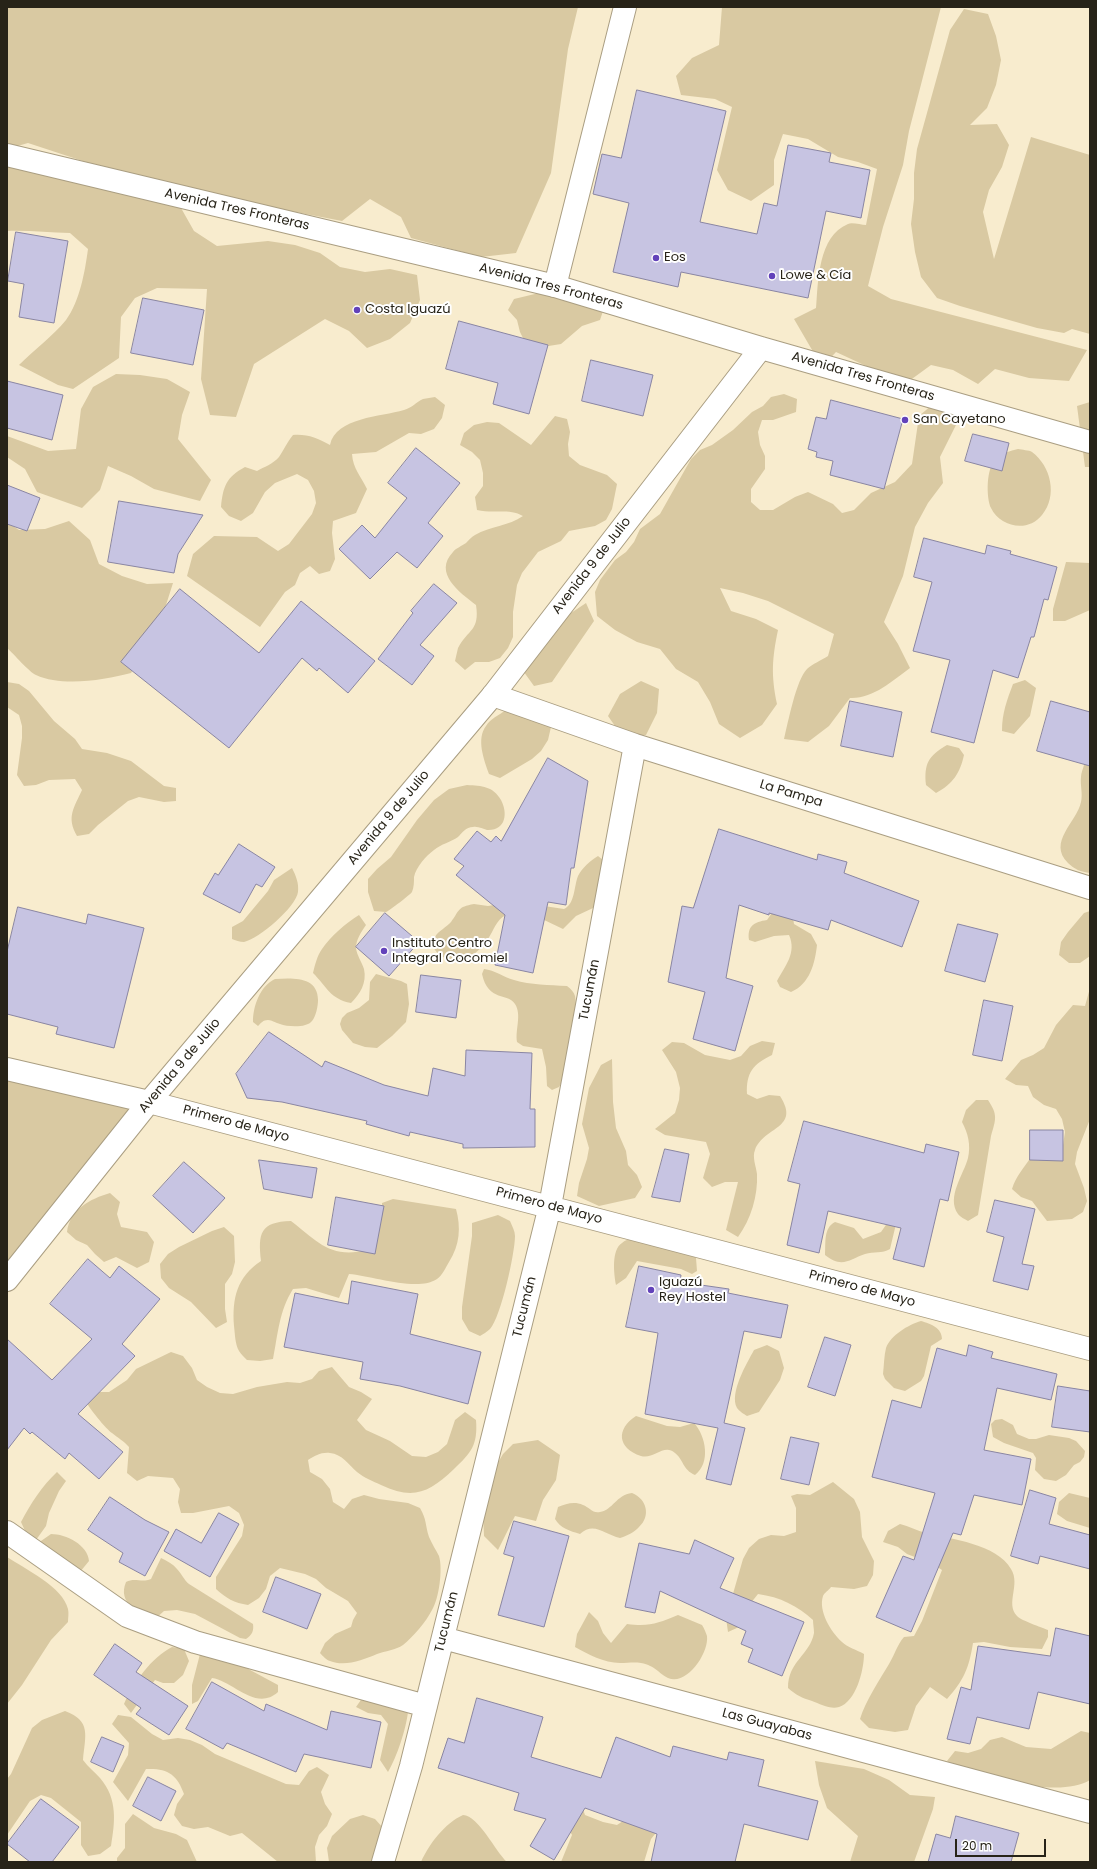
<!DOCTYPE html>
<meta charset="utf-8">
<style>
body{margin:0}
#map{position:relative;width:1097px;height:1869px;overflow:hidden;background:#f8ecce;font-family:Poppins,sans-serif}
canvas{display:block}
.frame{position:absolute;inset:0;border:8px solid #272318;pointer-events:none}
.scale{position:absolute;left:955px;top:1839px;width:91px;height:18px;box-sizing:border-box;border:2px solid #272318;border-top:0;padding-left:5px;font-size:12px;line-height:14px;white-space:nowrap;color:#272318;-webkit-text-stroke:3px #fff;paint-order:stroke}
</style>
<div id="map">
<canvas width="1097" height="1869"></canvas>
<div class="frame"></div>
<div class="scale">20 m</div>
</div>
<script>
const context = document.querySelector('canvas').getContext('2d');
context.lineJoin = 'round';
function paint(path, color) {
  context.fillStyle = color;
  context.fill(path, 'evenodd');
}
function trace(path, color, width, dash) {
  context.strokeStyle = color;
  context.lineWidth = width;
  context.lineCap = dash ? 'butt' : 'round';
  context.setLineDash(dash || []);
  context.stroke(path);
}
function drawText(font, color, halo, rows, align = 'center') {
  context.font = font + ' Poppins,sans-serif';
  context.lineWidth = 4;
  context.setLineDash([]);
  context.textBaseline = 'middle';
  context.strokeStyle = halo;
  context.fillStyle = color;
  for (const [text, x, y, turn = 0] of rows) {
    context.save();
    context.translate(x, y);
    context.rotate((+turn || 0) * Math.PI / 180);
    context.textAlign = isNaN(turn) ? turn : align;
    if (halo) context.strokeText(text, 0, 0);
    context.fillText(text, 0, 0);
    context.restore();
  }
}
const green = new Path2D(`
 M7,7h571l-10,42 -17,124 -35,80 -35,4 -70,-19 -10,-21 -31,-18 -28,22 -93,-18 -139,-33 -82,-27 -21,6z
 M722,7h219l-32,124 -6,34 -20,62 -15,59 23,13 196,51 -18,31 -40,-3 -34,-9 -17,15 -25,-14 -22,-5 -26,19 -69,-32 -14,15 -28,-48 22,-11c2,-26 2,-72 32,-84 4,-2 13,1 18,1l11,-56 -19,-7 -20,-5 -30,-18 -25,-5 -9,26v25l-23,16 -23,-11 -11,-20 15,-63 -17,-8 -34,-4 -5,-19 16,-18 27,-13z
 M964,9l24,5 8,22 5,24 -5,25 -9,23 -17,17 27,-1 12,21 -7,22 -13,23 -6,22 11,47 37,-122 59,18v179l-18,-5 -8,4 -27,-5 -77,-22 -23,-8 -16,-21 -6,-25 -4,-28 3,-25v-26l3,-24 33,-119z
 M7,151l174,57 13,23 23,15 51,-5 27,4 25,8 20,14 25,5 25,-3 27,6 3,25 -10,23 -20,16 -23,9 -18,-17 -24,-12 -71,45 -18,53 -26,-2 -9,-36 6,-90 -50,-1 -22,10 -14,19 -2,41 -46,31 -15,-4 -39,-20c14,-14 34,-29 47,-45 14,-19 19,-49 22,-71l-18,-16c-21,0 -42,-3 -63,-2z
 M566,276l11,6 27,26 -4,12 -18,6 -21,18 -25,4 -11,-6 -5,-10 -3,-12 -9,-10 6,-11 25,-6z
 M116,374l24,1 27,4 23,13 -8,23 -4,24 33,41 -11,21 -46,-12 -23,-13 -23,-10 -8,24 -18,18 -45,-16 -12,-23 -18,-12v-21l41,15 28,-2 5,-40 12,-22z
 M784,394l13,5 -1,13 -23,8h-11l-4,12 2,13 5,11v13l-14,20v13l9,8h13l22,-13 13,-5 25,12 9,9 12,-3 17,-17 24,-11 17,-18 7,-48 20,-17 24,12 -23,46 3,26 -15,20 -13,24 -12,49 -19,46 14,22 12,24c-18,13 -37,31 -60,30l-21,28 -21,16 -24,-3c4,-16 12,-59 23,-70 5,-5 15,-9 21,-13l6,-22 -66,-33 -25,-8 -23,-5 11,23 25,8 22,11c-6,29 -7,45 -1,74l-15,21 -22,13 -21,-14 -9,-22 -12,-20 -22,-13 -16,-20 -23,-7 -22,-12 -18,-14 -2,-24 5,-12 15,-20 11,-8 8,-10 6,-13 20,-15 31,-55 9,-9 12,-5 21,-15 19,-18 11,-6 8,-9z
 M435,397l10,8 -3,13 -8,11 -13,5 -12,-1 -33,19 -24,2c1,15 9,22 15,35l-11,24 -23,8 -1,12 3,26 -5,12 -11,3 -9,-8 -10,7 -5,12 -10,7 -25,35 -73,-51 6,-22 21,-18 43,1 21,14 11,-7 23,-30 4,-11 -2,-12 -6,-11 -11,-6 -22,9 -10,9 -12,21 -12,8 -12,-5 -8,-9c2,-20 5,-30 24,-40l12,4c7,-4 16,-7 22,-14 5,-7 8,-15 14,-22 15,-1 24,3 37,10 6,-28 51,-28 74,-35 8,-2 12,-8 19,-11 4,-1 8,-1 12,-2z
 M1090,402v65h-5l-8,-61z
 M555,416l12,3 3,13 -2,12 1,12 11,9 27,10 10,9 -5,25 -6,11 -11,6 -26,5 -8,10 -23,11 -16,21 -5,12 -4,27v25l-5,11 -8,10 -11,4h-14l-10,8 -10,-9c1,-4 2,-9 3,-13 10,-19 22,-17 18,-43 -17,-13 -43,-32 -23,-53 3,-4 9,-6 13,-9 3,-3 5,-6 9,-8 15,-9 34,-9 48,-19 -14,-8 -30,-2 -46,-6l-2,-13 8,-11v-13l-3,-13 -8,-8 -12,-7 4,-12 10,-8 13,-3 12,1 32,22z
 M1018,449c4,1 11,1 14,3 19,14 26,44 10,63 -14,18 -42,12 -51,-7 -5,-10 -5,-41 5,-49 6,-6 14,-8 22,-10z
 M69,521l21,19 9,24 23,12 25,8 26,-1 -7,22 -13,22 -8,25 -14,21c-26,7 -69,14 -95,2 -7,-3 -22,-21 -29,-27v-126l12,8 26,-1z
 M1066,562l24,1v47l-25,11h-12v-12z
 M586,603l8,18 -42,61 -18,4 -13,-18 33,-33 14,-20z
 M1025,680l11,8 -6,28 -16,18 -12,-3c0,-18 5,-31 11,-47z
 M641,681l18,8 -2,24 -11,22 -24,1 -14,-20 12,-22z
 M7,682l12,2 10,7 25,30 21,18 7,10 25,4 24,8 33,25 12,2v13l-12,1 -25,-5 -11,4 -30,24 -9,9 -12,2c-11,-19 -3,-28 5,-46l-7,-11 -26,1 -13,5 -12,1 -7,-11 5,-37v-12l-3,-11 -12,-8z
 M506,710l39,6 6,11 -3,13 -7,11 -9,8 -32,19 -11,-4c-5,-14 -13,-35 -3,-48 4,-7 13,-11 20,-16z
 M947,745l12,3 5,7c-4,18 -11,29 -28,38l-10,-8c-2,-21 2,-29 21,-40z
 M1090,762v111c-9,-1 -16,-4 -22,-10 -21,-21 9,-41 13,-61 2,-8 -1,-17 0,-25 0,-4 2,-8 3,-12z
 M467,785c15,1 26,1 34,15 7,13 5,31 -14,30 -4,-1 -9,-4 -14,-3 -7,0 -11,6 -15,10 -7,5 -17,7 -24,13 -8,6 -18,17 -20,27 0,5 0,10 -2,15 -1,2 -23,19 -26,20l-12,-1 -6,-19v-13l9,-10 14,-12 26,-37 17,-20 15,-11z
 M598,856l5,4 -2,38 -8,10 -17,8 -13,13 -23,-11 4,-12 20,3c11,-5 10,-23 14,-33 4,-8 13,-16 20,-20z
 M292,868c4,8 7,15 6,24 -2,15 -39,47 -54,50 -4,0 -9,-2 -12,-3v-12l11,-6 25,-30 6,-11z
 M474,904l14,2 6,-1 12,10c-10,5 -12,15 -18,24 -7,11 -18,19 -29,24 -11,-3 -32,-10 -24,-26 3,-6 12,-10 16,-15 9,-12 6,-15 23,-18z
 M774,910l19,8 1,6 17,10 6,11c-2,18 -7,39 -26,47l-11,-5 -3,-6c8,-15 20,-28 12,-46l-15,1 -19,6 -6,-2c-2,-14 5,-18 18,-20z
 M1090,911v45l-10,7h-11l-10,-8 2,-13 7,-10 16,-19z
 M359,915l7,10c-5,7 -10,15 -10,23 1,8 6,14 8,21 3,14 -4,25 -13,34 -21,-4 -24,-16 -38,-30 2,-8 4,-17 9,-24 8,-12 24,-26 37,-34z
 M484,969c11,1 19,8 30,11 17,5 35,5 53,6 4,3 7,6 8,10 4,16 -10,68 -13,86l-3,5 -7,3 -5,-4 -1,-19 -4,-18 -19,-3 -6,-4c-2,-13 5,-27 -2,-38 -6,-11 -27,-2 -33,-30z
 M376,974l25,7 6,3 2,20 -3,18 -14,14 -15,12 -12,-1 -12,-4 -11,-13 -2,-6 2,-6 5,-5 12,-5 10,-8 1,-18z
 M275,979c17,-1 43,-3 43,21 0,6 -2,16 -6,21 -5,7 -24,6 -32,3 -4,-1 -8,-4 -12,-4 -5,0 -7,3 -10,6l-5,-4c0,-16 7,-36 22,-43z
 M1090,988v131l-13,33 -2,12 9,24 3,13 -4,11 -11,7 -25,2 -15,-20 -11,-4 -9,-8c4,-13 12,-21 19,-32l24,-3 8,-9 2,-13 -3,-13 -6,-10 -12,-4 -11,-8 -5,-11 -12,-1 -11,-6 16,-19 12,-5 11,-7 12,-23 17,-20 12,1z
 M762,1041l13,2 -3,12c-19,9 -26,18 -25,39l10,5 12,-4 11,1c21,33 -16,30 -25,54 -3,7 1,16 2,24 1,22 -6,45 -19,63l-12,-7 12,-48h-13l-13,5 -9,-9 7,-24 -4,-12 -41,-7 -10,-6 20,-16 4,-13 1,-12 -4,-16 -14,-22 10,-8 12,1 21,12 25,5 11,-4 9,-10z
 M612,1059l1,43 3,26 10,23 2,14 9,10 5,12 -7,11 -36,8 -22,-10 2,-13 8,-24 2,-11 -7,-24 7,-36 12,-23z
 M7,1069l142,33 -142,178z
 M976,1100h12c10,15 8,19 3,36l-13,79 -10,6c-3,-2 -8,-4 -10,-7 -12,-17 6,-40 10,-56 3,-13 0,-25 -6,-36l4,-12z
 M110,1193l10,9 -3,12 4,13 26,5 7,10 -5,20 -12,6 -21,-11 -12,5 -9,-8 -8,-9 -11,-5 -9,-8c3,-23 23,-33 43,-39z
 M393,1199l63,10c5,18 4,36 -7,53 -3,5 -7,14 -12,17 -19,13 -64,-3 -88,-5l-10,24 -33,-10 -13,1c-14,22 -15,45 -20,70l-13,2 -13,-1c-2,-2 -6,-6 -8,-9 -4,-7 -4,-17 -5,-25 -2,-28 3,-49 27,-65 -3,-28 -1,-39 30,-40 26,20 39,38 76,29l15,-35v-12z
 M498,1215l12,6c2,5 5,10 5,15 0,17 -14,81 -25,93 -3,3 -7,5 -10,7l-11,-5 -7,-12v-12l10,-71v-13z
 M835,1222l19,6 9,11 18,-7 7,-10 8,2 -6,25c-8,5 -16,2 -25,5 -15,5 -23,15 -40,1 1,-11 -2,-27 10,-33z
 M224,1227l10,9 1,26 -3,12 -7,10v25l2,13 -11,6 -25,-26 -22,-14 -8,-10 -1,-14 8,-10 11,-7 33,-16z
 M633,1238l58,15 5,5 1,13 -5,3 -11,-5 -44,-8 -11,17 -10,7c-2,-11 -5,-35 6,-42 3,-3 8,-4 11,-5z
 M921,1321c10,3 21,7 21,18l-11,7 -7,30 -3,5 -16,10 -11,-3 -9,-9 -2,-5c1,-9 1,-18 3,-26 5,-13 22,-23 35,-27z
 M767,1345l12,6 5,17 -4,12 -21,32 -12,4c-3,-2 -8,-5 -10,-8 -8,-15 10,-45 17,-58z
 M171,1352l12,4 9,12 5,12 10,7 13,6 13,1 24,-7 30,-5 13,1 12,-4 7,-8 13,-4 17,20 12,5 11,7 -15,21 9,10 24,11 22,15 14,1 12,-5 9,-8 8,-24 10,-8 11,8c2,25 -5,33 -22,49 -25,24 -41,31 -73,16 -8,-4 -17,-7 -24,-13 -8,-7 -15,-18 -27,-19 -9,-1 -15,3 -22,7l2,12 12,7 8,10 3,13 11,7 8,-10 12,-4 15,4 29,4 12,5c7,12 5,17 9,29 3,7 7,13 10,19 4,13 0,43 -7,54 -6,12 -19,27 -29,35 -7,5 -18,6 -26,9 -14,6 -32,13 -47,7 -4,-1 -7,-5 -10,-8l5,-10 10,-9 16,-7 2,-7 4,-7 -9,-12 -22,-13 -10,-9 -11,-5 -25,-6 -10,8 -4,13 -7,9 -11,7c-14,-2 -22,-7 -32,-16v-12l26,-41 2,-11 -5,-12 -10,-7 -36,7h-12l-3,-11 2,-13 -7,-11 -25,-2 -11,5 -10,-8 2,-26c-5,-6 -11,-9 -17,-14 -5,-3 -25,-27 -26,-32 0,-2 1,-6 1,-9h22l18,-12 9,-11z
 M636,1416l31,10 13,1 14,-4c12,13 17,40 1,52 -12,-5 -12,-16 -20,-22 -11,-10 -22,7 -34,3 -24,-8 -25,-27 -5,-40z
 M1002,1419l11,6 4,9 12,5h7l13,-4 20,3 7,3 9,10 -1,6 -4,5 -6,3 -8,10 -10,6 -12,-2 -9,-9 1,-12 -3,-5 -29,-10 -11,-6 -2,-13 4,-4z
 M538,1440l22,15 -4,25 -13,20 -7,21 -21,-5 -17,34 -14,-14 -1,-24 13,-46 7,-12 10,-10z
 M57,1472l9,9 -7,10 -10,22 -3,13 -10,14 -10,-7 -5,-11c10,-19 21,-36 36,-50z
 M833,1482l21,17 6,13 2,25 12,24 -1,14 -6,11 -13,3 -23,-2c-2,3 -7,6 -8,9 -5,15 8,36 19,46 5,5 15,8 22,12 0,16 -8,48 -25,53 -8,3 -19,-3 -27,-6 -10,-3 -16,-6 -24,-13 0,-27 22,-33 26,-55 0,-4 -1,-9 -1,-13 -15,-14 -33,-23 -55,-26l-8,10 -11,23 -11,5 -2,-14 17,-59 6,-11 10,-9 12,-4 13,1 12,-4v-24l-5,-12 6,-2 13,1z
 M632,1493c15,6 19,23 7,34 -4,5 -13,9 -19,11 -15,-3 -26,-17 -40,-4 -10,-3 -20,-6 -25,-15l3,-12c8,-3 16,-6 25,-2 6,2 10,9 17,7 13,-2 16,-17 32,-19z
 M1069,1493l21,5v30l-23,-7 -10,-7 2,-12z
 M900,1524c9,2 17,7 26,9 25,6 71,11 85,36 10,16 -6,34 6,47 5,5 24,11 31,14v7l-6,12 -32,-2 -26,-5 -11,1c-4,25 -9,37 -26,56l-17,-12 -14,19 -8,24 -13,2 -26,-4 -9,-9c5,-17 20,-40 29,-55 6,-10 8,-19 15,-27l10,-1 8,-15 20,-51 -9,-6 -26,-10 -9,-7 -15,-5 5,-11z
 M51,1534c15,0 37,11 38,27l-9,11 -42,-25 3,-6z
 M7,1557c18,12 56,30 61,52 1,4 0,9 0,13l-17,18 -29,45 -15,19z
 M161,1558c6,3 12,6 16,11 5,5 7,11 12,15l64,40c1,7 -1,11 -7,15l-6,-1 -45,-24 -18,-4 -13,1 -9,8c-16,-7 -38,-15 -29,-37 9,-5 15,1 25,-3z
 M589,1612l9,9 5,12 8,10 16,-19c23,3 31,-1 51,-9l24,10c2,3 4,8 5,11 2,17 -20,50 -39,42 -10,-5 -12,-12 -27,-15 -7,-1 -13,0 -21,0 -16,0 -32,-9 -45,-16l2,-13z
 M172,1647l12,2 5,12 -6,14 -9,8h-11l-8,-3 -24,33 -7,-9c10,-22 27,-46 48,-57z
 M200,1654l39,10 39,21v7c-22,20 -45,-11 -66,-14l-14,23 -6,3v-19z
 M363,1697l45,15c-2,17 -11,45 -20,60l-8,-12 8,-36 -7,-9 -13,-2 -12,-6z
 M65,1711c27,10 20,25 18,49 5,7 12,12 17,18 18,21 15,44 11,68l-11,8 -12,2 -7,-11v-23l-30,-24 -10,-3 -11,6 -23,34v-56l4,-5 21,-46 10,-8z
 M118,1715l13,2 21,17 11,6 15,-2 12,2 12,5 13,9 71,30 13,1 10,-14 8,-4 12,8 -8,17 4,12 7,10 -5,12 -8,9 -4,12 1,15h-38l-36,-29 -12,3 -22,-9 -14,2 -12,-3 -8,-11 3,-11 7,-10c-7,-20 -17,-26 -38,-25l-18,32 -15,-19 15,-27 1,-12 -17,-19z
 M1081,1731l9,2v47c-32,19 -98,-3 -133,-11l-10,-8 8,-10 13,2 13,-4 9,-9 12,-3 24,10 25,2z
 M815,1761l49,8 25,11 21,15 25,2 -2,12 -19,53h-64l8,-26 -31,-28 -8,-23z
 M583,1809l2,6 18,7 14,3 6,-4 33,7 -1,6 -4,5 -7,23h-83l11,-27 -3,-6z
 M133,1814l21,14 22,6 11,6 10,22h-80v-4l8,-10v-24z
 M363,1815l12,4 9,10 6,33h-61l-2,-14 5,-12 18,-17z
 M463,1815c16,1 32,36 44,47h-86c8,-18 24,-39 42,-47z`);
const building = new Path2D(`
 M637,90l89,21 -26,111 57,12 7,-31 13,3 11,-61 43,8 -2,9 41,8 -9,48 -35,-7 -18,87 -127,-26 -3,15 -65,-15 16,-69 -36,-9 9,-40 19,4z
 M16,232l52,9 -14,82 -35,-6 5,-33 -16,-3z
 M143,298l61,12 -11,55 -62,-12z
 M459,321l89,24 -19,69 -36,-10 5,-21 -52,-14z
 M591,360l62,15 -10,41 -61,-15z
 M7,381l56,14 -11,45 -45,-12z
 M831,400l72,19 -19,70 -54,-14 3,-14 -17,-4 1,-5 -9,-3 8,-32 10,2z
 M973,434l36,9 -7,28 -37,-10z
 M416,448l44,35 -32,40 15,13 -26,32 -20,-16 -27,27 -31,-30 23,-24 13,13 32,-40 -19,-15z
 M7,485l33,13 -13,33 -20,-7z
 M119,501l84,14 -25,39 -4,19 -66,-11z
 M924,538l61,16 2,-9 24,6 -1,3 47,13 -9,33 -4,-1 -10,38h-3l-13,41 -25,-8 -19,73 -43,-11 19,-72 -37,-9 19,-69 -18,-5z
 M434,584l23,19 -37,42 14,11 -22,29 -34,-26 35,-46 -2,-2z
 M180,589l79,64 42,-52 74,60 -27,32 -29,-25 -2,3 -15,-13 -73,90 -108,-86z
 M850,701l52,11 -9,45 -52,-11z
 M1051,701l39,11v54l-53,-15z
 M548,758l40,23 -14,87h-3l-5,37 -18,-3 -15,71 -38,-8 10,-50 -49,-40 8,-9 -10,-7 23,-28 14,11 5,-6 5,5z
 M719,829l98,31 1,-6 29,8 -3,11 75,28 -17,46 -71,-27 -3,10 -59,-17v2l-30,-10 -13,73 27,8 -18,65 -42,-12 12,-47 -37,-10 14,-76 11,2z
 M239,844l36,23 -13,20 -6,-3 -16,29 -37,-19 12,-21 3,2z
 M18,907l68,17 2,-10 56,14 -30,120 -58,-14 2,-7 -51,-13v-62z
 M385,913l34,29 -30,34 -33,-29z
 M958,924l40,10 -13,48 -40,-11z
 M421,975l40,5 -5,38 -40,-6z
 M984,1000l29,6 -11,55 -29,-6z
 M269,1032l53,35 3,-6 59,24 44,11 5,-28 32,8 1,-26 66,3 -2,56h5v38l-72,1v-4l-53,-12 -1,4 -43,-12 1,-3 -85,-19 -35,-4 -11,-24z
 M804,1121l120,32 2,-9 33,8 -11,49 -8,-2 -16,68 -31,-8 8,-31 -73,-17 -9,42 -32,-8 13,-61 -12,-3z
 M1030,1130h33v31l-33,-1z
 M665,1149l24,5 -9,48 -28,-5z
 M259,1160l58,8 -5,30 -48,-9z
 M184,1162l41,36 -32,35 -40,-37z
 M336,1197l48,9 -9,48 -47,-9z
 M995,1200l40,9 -13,55 12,2 -6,24 -35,-9 11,-44 -17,-5z
 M88,1259l22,19 9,-12 41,33 -38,45 13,12 -57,58 45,38 -24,27 -30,-26 -4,6 -33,-27 -2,2 -6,-6 -17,22v-111l45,41 40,-41 -42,-35z
 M639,1266l42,9 -1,7 49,7 -1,4 60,12 -7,33 -37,-7 -20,92 21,5 -14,57 -25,-6 12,-51 -73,-14 13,-81 -32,-6z
 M352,1281l66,13 -8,40 71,18 -13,52 -68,-18 -40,-7 3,-17 -79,-15 11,-54 53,11z
 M825,1337l26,8 -16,51 -27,-9z
 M969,1345l24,7 -2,6 66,16 -6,26 -54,-12 -13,62 47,9 -9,46 -48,-10 -13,40 -8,-2 -42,99 -35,-15 27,-61 11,4 21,-67 -63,-16 20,-77 29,8 16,-60 29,8z
 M1058,1386l32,5v41l-38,-5z
 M791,1437l28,6 -10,42 -28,-6z
 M1030,1490l26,8 -7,26 41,11v34l-50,-13 -2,8 -27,-8z
 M110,1497l35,23 24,12 -24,44 -26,-14 4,-9 -35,-23z
 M219,1513l20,11 -29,53 -46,-26 12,-22 25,14z
 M514,1521l55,15 -25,91 -46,-12 16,-58 -10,-3z
 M695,1540l39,18 -14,30 84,34 -22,54 -34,-14 5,-13 -12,-5 5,-13 -86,-40 -5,22 -30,-6 14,-64 50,11z
 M276,1577l45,17 -14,35 -44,-17z
 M1056,1628l34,8v68l-52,-12 -9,37 -52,-12 -7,27 -23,-5 14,-52 10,3 7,-44 72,10z
 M115,1644l27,19 -6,9 52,34 -19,29 -33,-21 5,-6 -47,-33z
 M212,1682l52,29 2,-7 61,26 4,-19 50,11 -10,46 -67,-14 -8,18 -69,-29 -4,6 -37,-20z
 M477,1698l66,19 -12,40 70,21 15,-41 54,20 3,-11 54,14 2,-8 35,8 -6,26 60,15 -10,39 -64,-16 -9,38h-84l6,-28 -72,-26 -31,52 -24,-14 16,-27 -32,-9 5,-17 -81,-25 10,-30 16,5z
 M102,1737l22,9 -11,26 -22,-10z
 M148,1777l28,14 -15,30 -28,-15z
 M41,1799l38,28 -27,35h-22l-23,-18z
 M956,1816l63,17 -8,29h-83l8,-28 14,4z`);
const street = new Path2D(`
 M555,286l70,-279
 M493,695l142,50 455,143
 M7,1069l142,33 941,247
 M7,1532l120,84 68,26 231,64
 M443,1638l647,174
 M383,1862l28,-96 139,-560 85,-461`);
const secondary = new Path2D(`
 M7,155l548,131 206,62 329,94
 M7,1280l142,-178 344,-407 268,-347`);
const markers = [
 [656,258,4,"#6242ba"],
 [772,276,4,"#6242ba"],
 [357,310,4,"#6242ba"],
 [905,420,4,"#6242ba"],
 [384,951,4,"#6242ba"],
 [651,1290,4,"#6242ba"]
];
const streetNames = [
 ["Avenida Tres Fronteras",237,210,13],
 ["Avenida Tres Fronteras",551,287,15],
 ["Avenida Tres Fronteras",863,377,16],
 ["Avenida 9 de Julio",592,566,-52],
 ["La Pampa",791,794,17],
 ["Avenida 9 de Julio",389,818,-50],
 ["Tucumán",590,990,-79],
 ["Avenida 9 de Julio",180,1066,-50],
 ["Primero de Mayo",236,1124,15],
 ["Primero de Mayo",549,1206,15],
 ["Primero de Mayo",862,1289,15],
 ["Tucumán",525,1307,-76],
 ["Tucumán",447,1622,-76],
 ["Las Guayabas",767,1725,15]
];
const poiNames = [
 ["Eos",664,258],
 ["Lowe & Cía",780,276],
 ["Costa Iguazú",365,310],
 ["San Cayetano",913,420],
 ["Instituto Centro",392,944],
 ["Integral Cocomiel",392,959],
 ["Iguazú",659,1283],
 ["Rey Hostel",659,1298]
];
paint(green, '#d9c9a2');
paint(building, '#c7c4e2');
trace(building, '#8985a2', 1);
trace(street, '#aa9e82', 24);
trace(secondary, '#aa9e82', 24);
trace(street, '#fff', 22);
trace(secondary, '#fff', 22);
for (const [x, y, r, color] of markers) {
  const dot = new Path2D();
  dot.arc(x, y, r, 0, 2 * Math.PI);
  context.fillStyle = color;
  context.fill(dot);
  trace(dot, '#fff', 1.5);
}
drawText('13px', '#272318', '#fff', streetNames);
drawText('13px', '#272318', '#fff', poiNames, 'left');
</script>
